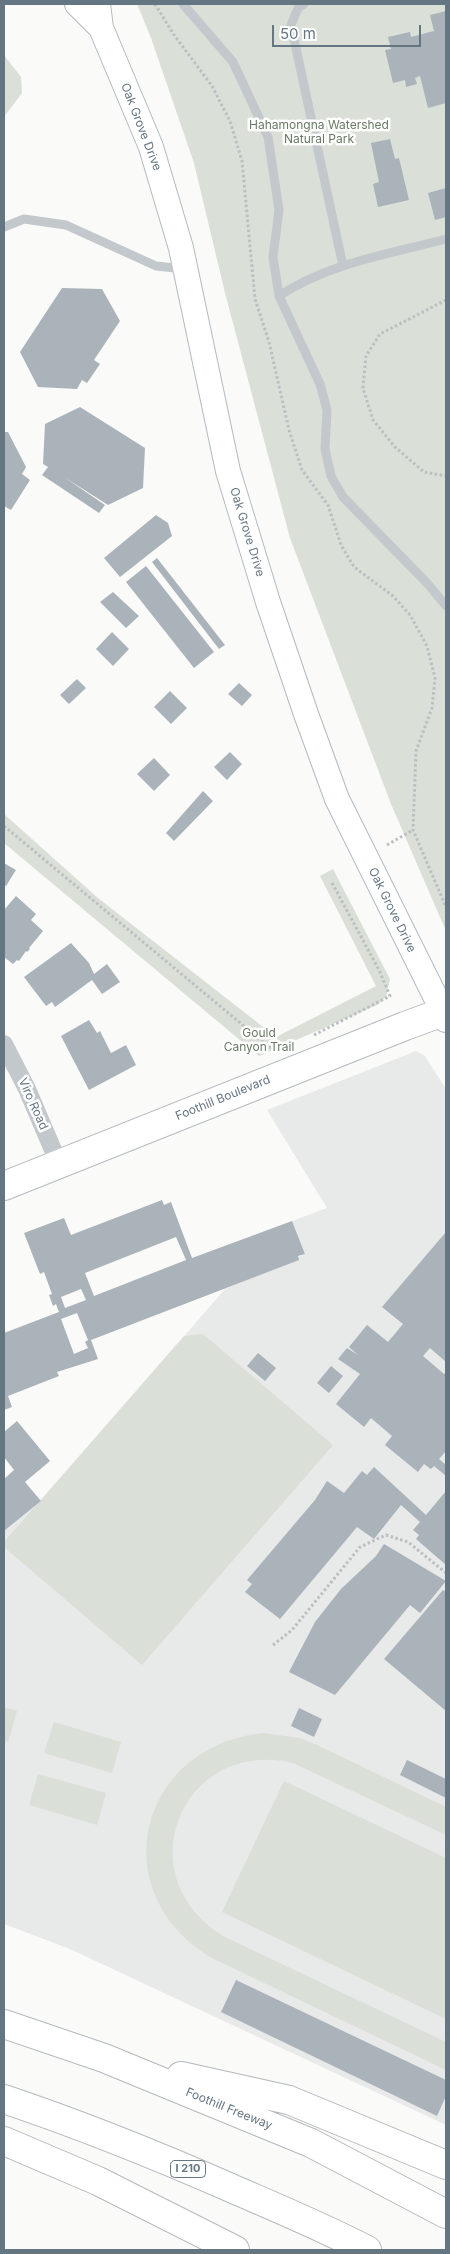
<!DOCTYPE html>
<style>
body{margin:0}
#map{position:relative;width:450px;height:2254px;overflow:hidden;background:#fafaf8;font-family:Inter,sans-serif}
canvas{display:block}
.frame{position:absolute;inset:0;border:5px solid #657683;pointer-events:none}
.scale{position:absolute;left:272px;top:25px;width:149px;height:22px;box-sizing:border-box;border:2px solid #657683;border-top:0;padding-left:6px;font-size:15px;line-height:18px;white-space:nowrap;color:#657683;-webkit-text-stroke:4px #fff;paint-order:stroke}
</style>
<div id="map">
<canvas width="450" height="2254"></canvas>
<div class="frame"></div>
<div class="scale">50 m</div>
</div>
<script>
const context = document.querySelector('canvas').getContext('2d');
context.lineJoin = 'round';
function paint(path, color) {
  context.fillStyle = color;
  context.fill(path, 'evenodd');
}
function trace(path, color, width, dash) {
  context.strokeStyle = color;
  context.lineWidth = width;
  context.lineCap = dash ? 'butt' : 'round';
  context.setLineDash(dash || []);
  context.stroke(path);
}
function drawText(font, color, halo, rows, align = 'center') {
  context.font = font + ' Inter,sans-serif';
  context.lineWidth = 5;
  context.setLineDash([]);
  context.textBaseline = 'middle';
  context.strokeStyle = halo;
  context.fillStyle = color;
  for (const [text, x, y, turn = 0] of rows) {
    context.save();
    context.translate(x, y);
    context.rotate((+turn || 0) * Math.PI / 180);
    context.textAlign = isNaN(turn) ? turn : align;
    if (halo) context.strokeText(text, 0, 0);
    context.fillText(text, 0, 0);
    context.restore();
  }
}
const built = new Path2D(`
 M416,1051l9,5 21,33v1036l-376,-176 -66,-25v-393l37,-30 184,-212 80,-35 -13,-33 35,-13 -60,-98z`);
const green = new Path2D(`
 M137,4h309v927l-55,-127 -101,-266 -65,-245 -31,-130 -43,-125z
 M4,55l17,22 1,16 -18,24z
 M4,814l94,84 178,139 100,-51 -56,-110 13,-7 57,110 -4,18 -9,8 -118,51 -255,-213z
 M203,1334l130,111 -191,220 -138,-118v-5l180,-206z
 M4,1707l13,4 -9,31 -4,-1z
 M54,1722l67,20 -9,31 -68,-20z
 M263,1733l37,5 17,7 129,62v28l-153,-72c-113,-26 -168,116 -68,174l221,105v28l-232,-111c-111,-64 -78,-212 49,-226z
 M38,1774l68,19 -9,32 -68,-20z
 M284,1781l162,77v161l-224,-107z`);
const building = new Path2D(`
 M446,11v92l-18,5 -8,-32 -5,2 2,6 -11,3 -1,-7 -12,3 -8,-33 6,-1 -3,-12 22,-5 1,5 23,-6 -4,-16z
 M390,139l5,20 4,-1 10,42 -31,7 -5,-23 6,-2 -8,-39z
 M446,188v29l-11,3 -7,-27z
 M62,288l40,1 18,32 -26,39 6,4 -13,19 -5,-3 -5,9 -39,-2 -18,-35z
 M80,407l65,41 -2,40 -35,17 -44,-28 41,28 -6,8 -57,-38 6,-8 -5,-3 2,-40z
 M4,432h4l18,35 -4,7 8,6 -19,30 -7,-4z
 M156,515l12,8 4,13 -52,41 -16,-19z
 M157,558l68,87 -6,4 -67,-87z
 M146,566l68,86 -20,16 -68,-86z
 M113,592l26,24 -13,12 -26,-26z
 M112,632l17,17 -16,17 -17,-17z
 M77,679l9,9 -17,16 -9,-9z
 M239,683l13,12 -10,11 -14,-12z
 M170,691l17,17 -16,16 -17,-17z
 M230,752l12,12 -15,16 -13,-13z
 M154,758l16,17 -16,16 -17,-17z
 M203,791l10,10 -39,40 -8,-8z
 M4,863l12,7 -10,16 -2,-1z
 M16,896l20,18 -5,6 12,11 -14,17 1,1 -3,3 -1,-1 -7,10 -2,-1 -4,4 -9,-7v-47z
 M71,943l18,20 5,11 13,-10 13,18 -18,12 -10,-14 -37,27 -3,-5 -6,4 -22,-29z
 M89,1020l8,13 3,-2 11,22 15,-8 10,20 -47,25 -28,-54z
 M162,1200l2,5 7,-3 21,56 100,-37 13,33 -7,2 1,4 -208,80 7,19 -41,13 2,4 -51,20 4,11 -8,3v-77l55,-21 -3,-8 -3,2 -4,-11 3,-1 -8,-22 -4,2 -16,-41 40,-15 7,17zM176,1237l10,23 -92,36 -9,-23zM81,1289l5,11 -21,8 -4,-11zM77,1313l11,27 -3,2 3,6 -14,6 -13,-35z
 M446,1232v130l-16,-14 -7,8 21,18 2,-2v79l-7,8 7,6v11l-12,-10 -3,3 -7,-5 -6,8 -33,-27 7,-9 -21,-18 -7,9 -28,-23 24,-30 -22,-15 9,-11 11,7 -9,-8 18,-22 21,17 15,-18 -21,-17z
 M258,1353l18,15 -11,13 -18,-15z
 M331,1366l12,10 -14,17 -12,-10z
 M17,1421l33,40 -25,21 16,19 -37,30v-52l10,-9 -10,-13v-25z
 M374,1467l52,48 20,-24v74l-30,-26 3,-4 -6,-5 7,-8 -19,-17 -27,34 -17,-12 -77,92 -35,-27 7,-8 -5,-4 68,-80 12,-19 17,12 18,-22 5,4z
 M384,1544l62,37 -26,32 -10,-8 -75,90 -46,-23 26,-50 26,-33 35,-33z
 M443,1590l3,2v119l-62,-52z
 M299,1708l23,11 -8,18 -23,-11z
 M407,1760l39,19v19l-46,-23z
 M236,1980l210,100v16l-9,20 -216,-104z`);
const path = new Path2D(`
 M155,4l19,31 38,51 18,35 12,40 13,138 14,43 20,88 13,40 26,35 13,40 13,22 39,29 17,19 17,31 8,32 -3,30 -16,43 -3,79 33,77
 M446,300l-66,34 -14,22 -3,32 10,32 22,27 29,25 22,4
 M4,826l265,221 14,1
 M387,845l26,-15
 M314,1035l76,-39 -11,-26 -48,-89
 M273,1645l19,-15 68,-83 26,-12 22,7 38,31`);
const lane = new Path2D(`
 M183,4l50,58 35,75 11,73 -6,47 6,39 41,88 7,26 -2,39 6,27 12,21 84,86 19,23
 M304,4l-6,4 -7,17 52,241
 M4,227l20,-8 42,6 90,41 29,3
 M279,296c49,-33 111,-42 167,-57`);
const street = new Path2D(`
 M4,1044l23,45 32,75`);
const secondary = new Path2D(`
 M77,4l24,24
 M98,4l3,24 50,119 30,101 47,223 40,131 38,112 31,85 106,213`);
const primary = new Path2D(`
 M4,1186l401,-160 38,-14 3,6`);
const highway = new Path2D(`
 M4,2024l100,34 207,85 135,71
 M181,2076l108,24 157,65
 M4,2099c77,26 152,56 227,89 46,20 92,39 136,62
 M4,2141l94,40 137,69`);
const shields = [
 [188,2169,35]
];
const shieldNames = [
 ["I 210",188,2169]
];
const parkNames = [
 ["Hahamongna Watershed",319,125],
 ["Natural Park",319,139],
 ["Gould",259,1033],
 ["Canyon Trail",259,1047]
];
const streetNames = [
 ["Oak Grove Drive",141,127,69],
 ["Oak Grove Drive",247,532,73],
 ["Oak Grove Drive",392,910,64],
 ["Foothill Boulevard",223,1098,-22],
 ["Viro Road",33,1104,66],
 ["Foothill Freeway",229,2109,22]
];
paint(built, '#e8e9e9');
paint(green, '#dadfd7');
paint(building, '#aab3b9');
trace(secondary, '#b3babf', 26);
trace(primary, '#b5babe', 30);
trace(highway, '#b4b9bd', 30);
trace(path, '#bbbfc2', 3, [2.5, 2.5]);
trace(lane, '#c3c8cc', 9);
trace(street, '#c3c8cc', 18);
trace(secondary, '#fff', 24);
trace(primary, '#fff', 28);
trace(highway, '#fff', 28);
for (const [x, y, w] of shields) {
  const box = new Path2D();
  box.roundRect(x - w / 2, y - 8.5, w, 17, 4);
  context.fillStyle = '#fff';
  context.fill(box);
  trace(box, '#657683', 1);
}
drawText('bold 11px', '#657683', null, shieldNames);
drawText('12px', '#687a64', '#fff', parkNames);
drawText('12px', '#657683', '#fff', streetNames);
</script>
